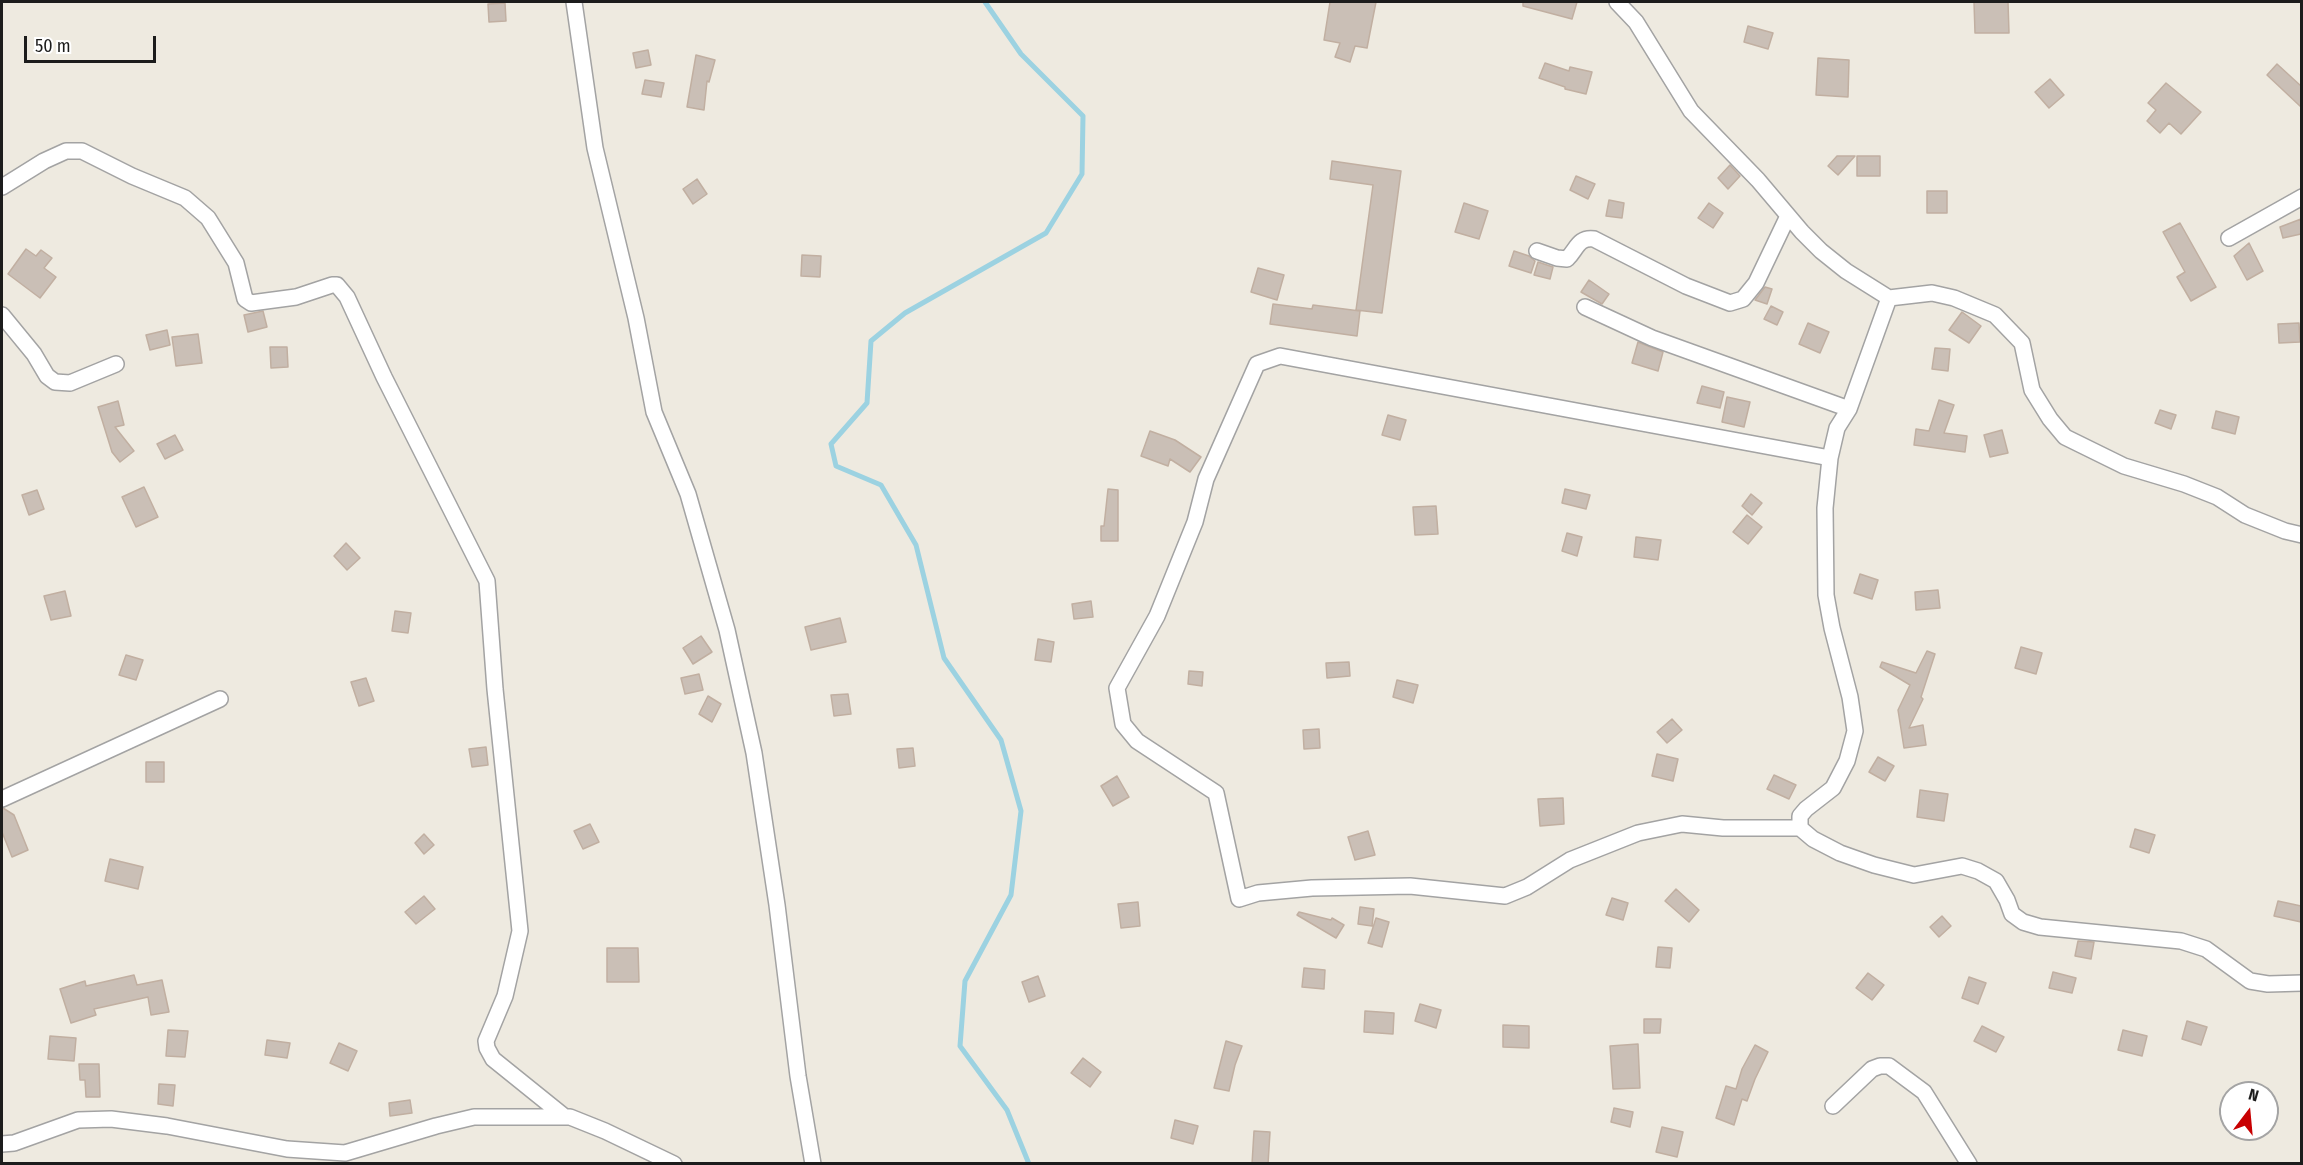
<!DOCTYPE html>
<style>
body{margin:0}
#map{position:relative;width:2303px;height:1165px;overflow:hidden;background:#eeeae0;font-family:"Fira Sans Condensed",sans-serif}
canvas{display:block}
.frame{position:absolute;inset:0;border:3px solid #1c1c1c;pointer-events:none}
.north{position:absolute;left:2219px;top:1081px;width:60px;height:60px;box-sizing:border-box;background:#fff;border:2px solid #a4a4a4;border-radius:50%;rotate:16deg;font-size:16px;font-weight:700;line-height:24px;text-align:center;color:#1c1c1c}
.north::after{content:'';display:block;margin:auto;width:21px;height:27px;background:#c80002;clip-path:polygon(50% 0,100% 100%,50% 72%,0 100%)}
.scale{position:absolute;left:24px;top:36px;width:132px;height:27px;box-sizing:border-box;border:3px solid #1c1c1c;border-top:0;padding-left:8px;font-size:18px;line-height:21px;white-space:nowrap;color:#1c1c1c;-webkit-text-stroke:4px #fff;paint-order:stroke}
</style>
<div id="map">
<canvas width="2303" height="1165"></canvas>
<div class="frame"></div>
<div class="north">N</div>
<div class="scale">50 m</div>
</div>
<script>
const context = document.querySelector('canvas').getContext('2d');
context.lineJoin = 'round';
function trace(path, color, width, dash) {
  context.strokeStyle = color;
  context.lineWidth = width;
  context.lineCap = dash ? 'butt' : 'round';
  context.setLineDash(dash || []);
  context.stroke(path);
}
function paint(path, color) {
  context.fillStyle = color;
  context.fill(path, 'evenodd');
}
const stream = new Path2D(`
 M985,2l36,52 62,62 -1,58 -36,59 -141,80 -34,28 -4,62 -36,41 5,22 45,19 35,60 28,113 57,82 20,71 -10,84 -46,86 -5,65 47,64 22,54`);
const building = new Path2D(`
 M1330,2h46l-9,46 -12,-2 -5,16 -15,-5 5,-14 -16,-3z
 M1523,2h54l-5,17 -49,-13z
 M1974,2h34l1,31h-34z
 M505,3l1,18 -17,1 -1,-18z
 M1748,26l25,7 -5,16 -24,-7z
 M648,50l3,15 -15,3 -3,-15z
 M696,55l19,5 -6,22 -2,-1 -3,29 -17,-3z
 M1818,58l31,2 -1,37 -32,-2z
 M1545,63l24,8 1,-4 22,5 -6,22 -21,-5v-2l-26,-9z
 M2277,64l24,22v21l-34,-32z
 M2050,79l14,16 -15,13 -14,-16z
 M645,80l19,3 -3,14 -19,-3z
 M2166,83l35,29 -20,22 -12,-11 -9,10 -13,-12 9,-11 -8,-7z
 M1837,156h18l-17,19 -10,-9z
 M1857,156h23v20h-23z
 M1332,161l69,10 -19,142 -26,-3 17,-125 -43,-6z
 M1730,165l10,11 -12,13 -10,-11z
 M1576,176l19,8 -7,15 -18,-9z
 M697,179l10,15 -14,10 -10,-15z
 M1927,191h20v22h-20z
 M1609,200l15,3 -2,15 -16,-2z
 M1464,203l24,8 -9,28 -24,-7z
 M1709,203l14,10 -10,15 -15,-10z
 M2301,219v15l-18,4 -3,-11z
 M2180,223l36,64 -25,14 -14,-24 8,-5 -22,-40z
 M2249,243l14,28 -16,9 -13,-24z
 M26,249l10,7 5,-6 11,8 -8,10 12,9 -16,21 -32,-24z
 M1514,251l15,5 6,5 -4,12 -22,-7z
 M802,255l19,1 -1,21 -19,-1z
 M1538,262l15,5 -3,12 -16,-4z
 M1258,268l26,7 -7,25 -26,-8z
 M1589,280l20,14 -7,10 -21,-12z
 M1765,287l7,2 -5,15 -12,-4z
 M1273,304l39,5 1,-4 47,6 -3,25 -87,-12z
 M1771,306l12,6 -6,13 -13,-6z
 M263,311l4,16 -19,5 -4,-17z
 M1962,312l19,14 -12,17 -20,-13z
 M1808,323l21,9 -9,21 -21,-9z
 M2299,323l1,19 -21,1 -1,-19z
 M167,330l3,15 -20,5 -4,-15z
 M198,334l4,29 -26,3 -4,-29z
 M1638,342l25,10 -5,19 -26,-8z
 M270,347h17l1,20 -17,1z
 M1935,348l15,1 -2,22 -16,-2z
 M1702,386l22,6 -4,16 -23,-5z
 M1727,397l23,5 -6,25 -22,-5z
 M1939,400l15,5 -10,28 23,3 -2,16 -51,-7 2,-16 13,2z
 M118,401l6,24 -9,2 19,24 -14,11 -8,-10 -14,-45z
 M2160,410l16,5 -5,14 -16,-6z
 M2216,411l23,6 -4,17 -23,-6z
 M1388,415l18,5 -6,20 -18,-5z
 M2002,430l6,23 -18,4 -6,-22z
 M1150,431l25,9 26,17 -11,15 -20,-13 -2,7 -27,-10z
 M175,435l8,15 -18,9 -8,-15z
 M144,487l14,30 -22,10 -14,-30z
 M1108,489l10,1v51h-17v-15h3z
 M1565,489l25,6 -4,14 -24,-6z
 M37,490l7,19 -15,6 -7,-20z
 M1751,494l11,9 -10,12 -10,-9z
 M1436,506l2,28 -23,1 -2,-28z
 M1747,515l15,12 -14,17 -15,-12z
 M1567,533l15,4 -5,19 -15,-5z
 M1636,537l25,3 -3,20 -24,-3z
 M346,543l14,15 -13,12 -13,-14z
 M1860,574l18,6 -6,19 -18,-6z
 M1938,590l2,18 -24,2 -1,-18z
 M65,591l6,25 -20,4 -7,-24z
 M1091,601l2,16 -19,2 -2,-15z
 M395,611l16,2 -3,20 -16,-2z
 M840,618l6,24 -35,8 -6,-23z
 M701,636l11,16 -19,12 -10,-16z
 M1038,639l16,3 -3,20 -16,-2z
 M2021,647l21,6 -6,21 -21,-6z
 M1927,651l8,3 -14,43 2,2 -14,29 14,-3 3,20 -22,3 -6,-38 12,-25 -30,-18 2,-5 34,11z
 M126,655l17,5 -7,20 -17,-5z
 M1349,662l1,14 -23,2 -1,-15z
 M1189,671l14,1 -1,14 -14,-2z
 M699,674l4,16 -18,4 -4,-16z
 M366,678l8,23 -15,5 -8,-24z
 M1397,680l21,5 -5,18 -20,-6z
 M848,694l3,20 -17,2 -3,-21z
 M708,696l13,8 -9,18 -13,-8z
 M1672,719l10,11 -15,13 -10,-11z
 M1319,729l1,19 -16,1 -1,-19z
 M486,747l2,18 -16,2 -3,-18z
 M913,748l2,18 -16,2 -2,-19z
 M1657,754l21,5 -5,22 -21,-5z
 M1878,757l16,9 -9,15 -16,-9z
 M146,762h18v20h-18z
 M1774,775l22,10 -7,14 -22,-10z
 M1117,776l12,21 -16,9 -12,-20z
 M1920,790l28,4 -4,27 -27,-4z
 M1563,798l1,26 -24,2 -2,-27z
 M3,808l11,7 14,35 -16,7 -10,-25v-23z
 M590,824l9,18 -16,7 -9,-18z
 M2135,829l20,6 -6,18 -19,-6z
 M1368,831l7,24 -20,5 -7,-23z
 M424,834l10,11 -10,9 -9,-11z
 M110,859l33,8 -5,22 -33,-8z
 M1676,889l23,21 -10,12 -24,-21z
 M424,896l11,13 -19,15 -11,-12z
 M1612,898l16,5 -5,17 -17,-5z
 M2278,901l23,5v16l-27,-6z
 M1138,902l2,24 -19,2 -3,-24z
 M1360,907l14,2 -2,17 -14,-2z
 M1299,912l32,8 1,-2 12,7 -8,13 -39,-23z
 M1942,916l9,10 -12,11 -9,-10z
 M1376,918l13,4 -7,25 -14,-4z
 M2078,941l16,1 -3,17 -16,-3z
 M1658,947l14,1 -2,20 -14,-1z
 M607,948h31l1,34h-32z
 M1304,968l21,2 -1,19 -22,-2z
 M2053,972l23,6 -4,15 -23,-5z
 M1868,973l16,12 -12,15 -16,-12z
 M134,975l3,10 25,-5 7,32 -18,3 -3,-18 -54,12 2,6 -25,8 -11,-34 25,-8 1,5z
 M1038,976l7,20 -16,6 -7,-20z
 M1969,977l17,6 -8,21 -16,-6z
 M1420,1004l21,6 -5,18 -21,-7z
 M1365,1011l29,2 -1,21 -29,-2z
 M1644,1019h17l-1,14h-16z
 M2187,1021l20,6 -6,18 -19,-6z
 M1503,1025l26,1v22l-26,-1z
 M1982,1026l22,11 -8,15 -22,-11z
 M168,1030l20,1 -3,26 -19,-1z
 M2123,1030l24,6 -5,20 -24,-6z
 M50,1036l26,2 -2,23 -26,-2z
 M267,1040l23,3 -3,15 -22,-3z
 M1226,1041l16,5 -7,19 -6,26 -15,-3z
 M339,1043l18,8 -9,20 -18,-8z
 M1638,1044l2,44 -27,1 -3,-43z
 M1755,1045l13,7 -13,27 -8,22 -5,-2 -8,26 -18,-7 10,-32 10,3 6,-20z
 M1083,1058l18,14 -11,15 -19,-14z
 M79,1064h20l1,33h-14l-1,-17h-5z
 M159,1084l16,1 -2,21 -15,-2z
 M410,1100l2,13 -22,3 -1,-13z
 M1614,1108l19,4 -3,15 -19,-5z
 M1175,1120l23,6 -5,18 -22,-6z
 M1662,1127l21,5 -6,25 -21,-5z
 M1254,1131l16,1 -2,32h-16z`);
const minor = new Path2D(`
 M574,2l21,146 41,170 18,94 34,82 39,136 27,123 23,152 21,171 15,88
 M1617,2l19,20 55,89 67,69 44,52 19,19 25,20 43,27 43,-5 22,5 41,17 27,28 10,47 18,29 15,18 59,29 60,18 33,13 28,18 40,16 17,4
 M2,187l42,-26 22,-10h16l50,25 53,22 23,20 28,45 9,36 6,4 45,-6 36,-12h5l10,12 37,80 103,204 8,108 25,242 -15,65 -19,45 1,7 6,11 72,58
 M2229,238l73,-41
 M1537,251l20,7 10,1c10,-10 11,-22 27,-20l92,47 44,17 13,-4 13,-16 32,-67
 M1585,307l67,31 197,71
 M2,315l32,39 13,22 8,6 15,1 46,-19
 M1830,458l-550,-102 -23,8 -51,115 -11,43 -38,94 -40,72 6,36 14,17 79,52 23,106 19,-6 54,-5 98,-2 95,10 22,-9 43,-27 68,-27 44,-9 41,4h77l13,11 27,14 34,12 40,10 48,-9 16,5 18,10 11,19 5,14 11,8 17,5 141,14 25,8 44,32 18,3 34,-1
 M2,799l218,-100
 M1800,828v-12l6,-7 27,-21 14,-27 8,-30 -5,-34 -18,-69 -6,-33 -1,-87 5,-50 7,-30 12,-19 40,-111
 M1833,1106l39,-37 8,-3h9l35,26 45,72
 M2,1144l12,-1 64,-23 33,-1 56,7 120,23 58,4 91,-27 38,-9h96l35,14 69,33`);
trace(stream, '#9cd2e1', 5);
paint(building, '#cabfb6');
trace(building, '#c1afa1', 1.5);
trace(minor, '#a3a3a3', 18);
trace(minor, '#fff', 15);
</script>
